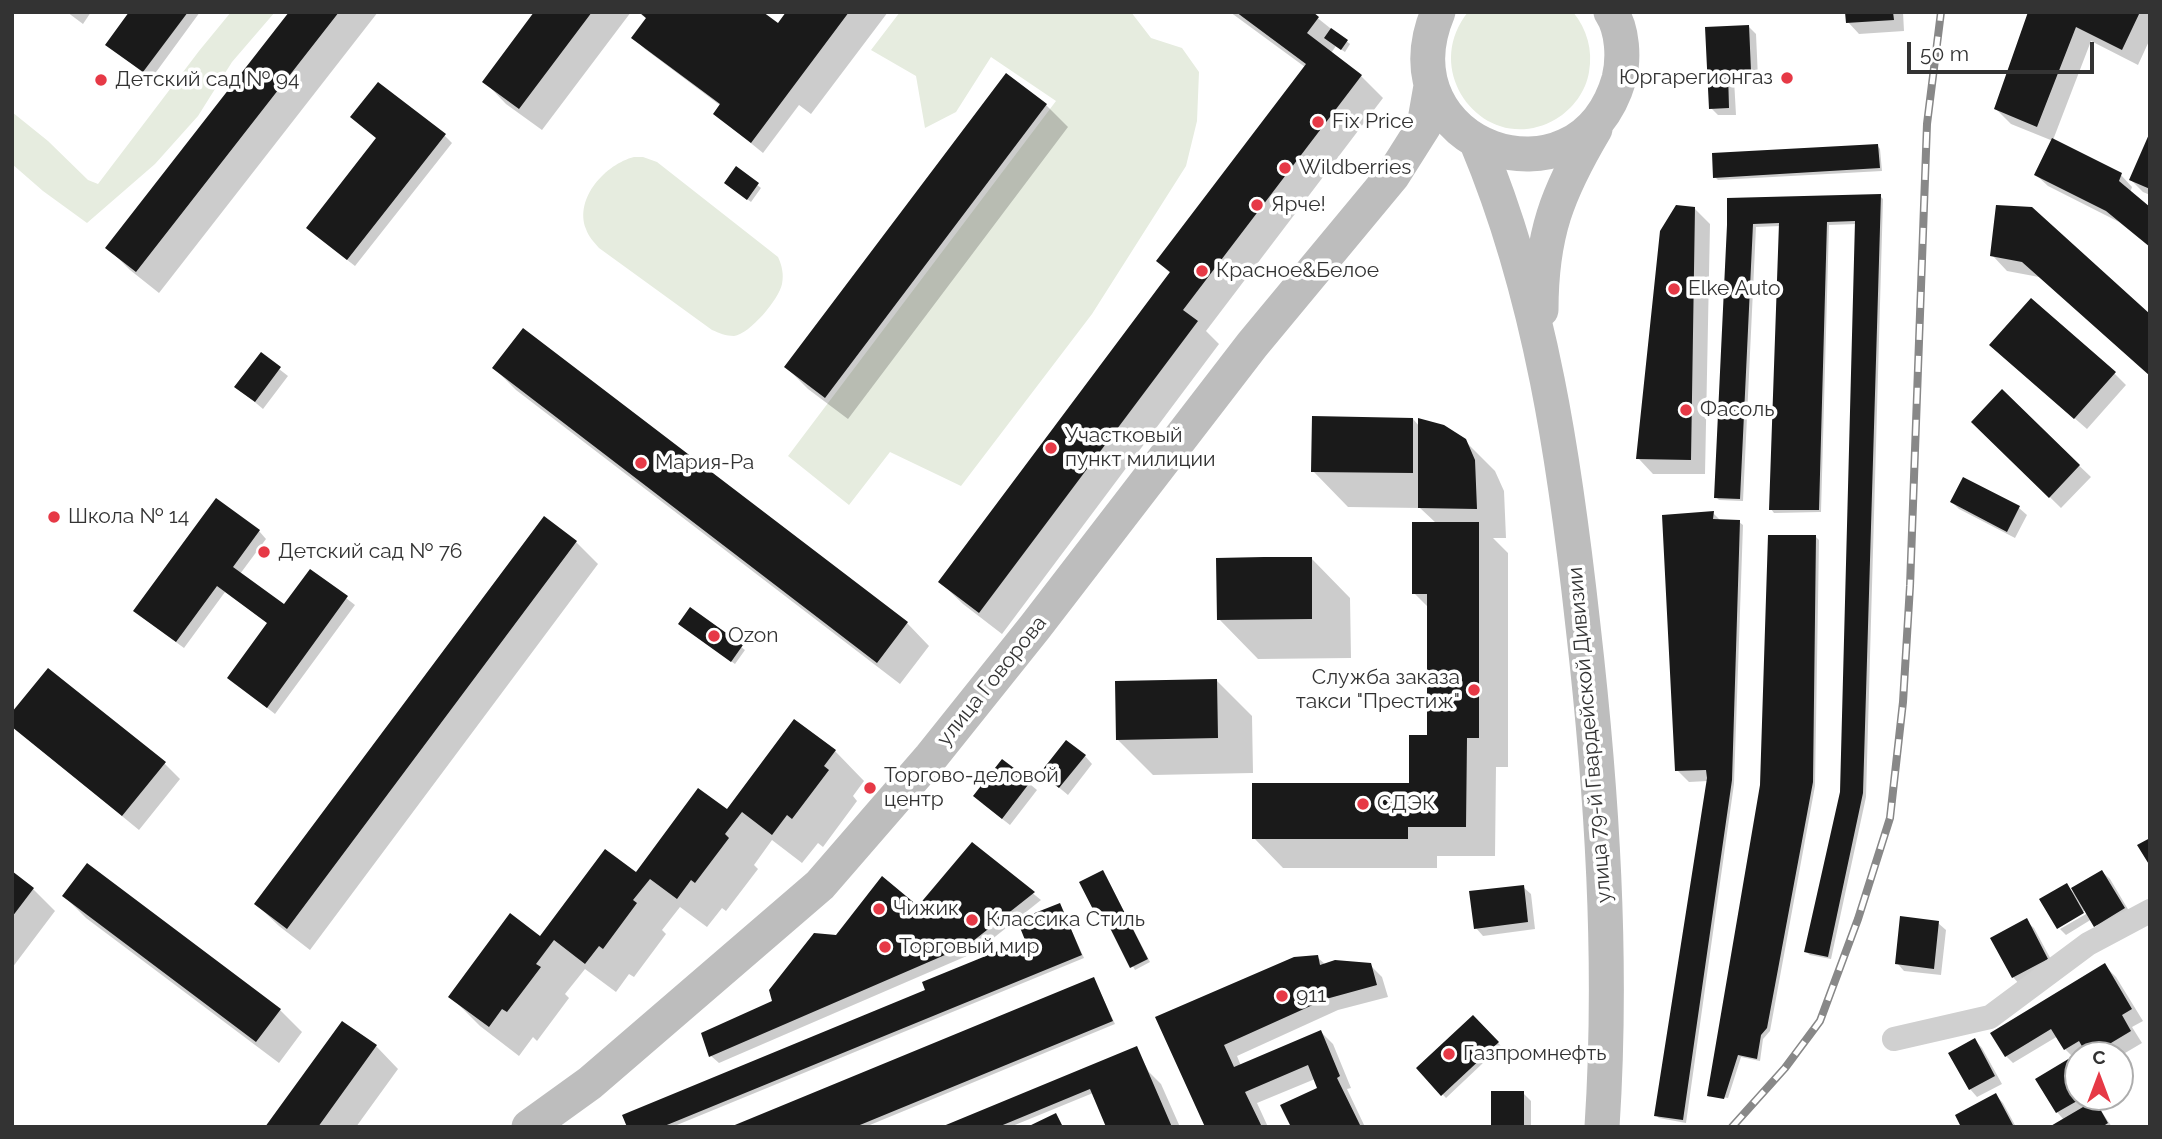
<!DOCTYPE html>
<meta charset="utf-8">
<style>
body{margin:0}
#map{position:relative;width:2162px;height:1139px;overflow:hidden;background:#fff;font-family:Raleway,sans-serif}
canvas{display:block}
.frame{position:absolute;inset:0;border:14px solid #333;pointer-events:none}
.north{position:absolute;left:2064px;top:1041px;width:70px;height:70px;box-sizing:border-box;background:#fff;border:2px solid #adadad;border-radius:50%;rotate:0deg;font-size:19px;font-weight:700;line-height:28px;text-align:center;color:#333}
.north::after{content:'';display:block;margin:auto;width:24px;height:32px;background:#e63946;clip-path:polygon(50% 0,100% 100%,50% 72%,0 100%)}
.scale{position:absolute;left:1907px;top:42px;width:187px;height:32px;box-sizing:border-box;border:4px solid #333;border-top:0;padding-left:9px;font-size:21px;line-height:24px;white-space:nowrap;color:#333;-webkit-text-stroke:5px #fff;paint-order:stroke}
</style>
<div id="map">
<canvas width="2162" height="1139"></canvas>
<div class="frame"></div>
<div class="north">С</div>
<div class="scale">50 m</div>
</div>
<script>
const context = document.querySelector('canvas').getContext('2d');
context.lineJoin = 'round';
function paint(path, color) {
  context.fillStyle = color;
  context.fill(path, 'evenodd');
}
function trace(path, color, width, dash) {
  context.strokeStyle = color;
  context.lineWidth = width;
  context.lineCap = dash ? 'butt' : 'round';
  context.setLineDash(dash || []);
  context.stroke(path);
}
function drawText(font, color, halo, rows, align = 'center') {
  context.font = font + ' Raleway,sans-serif';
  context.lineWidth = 7;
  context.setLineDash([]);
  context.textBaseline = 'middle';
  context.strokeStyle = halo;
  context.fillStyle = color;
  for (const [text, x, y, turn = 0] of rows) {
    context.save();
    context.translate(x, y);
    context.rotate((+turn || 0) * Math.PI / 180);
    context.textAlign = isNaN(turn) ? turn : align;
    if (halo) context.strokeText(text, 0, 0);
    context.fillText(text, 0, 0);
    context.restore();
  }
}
const green = new Path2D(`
 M231,12h44l-43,50 -34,54 -43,48 -68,59 -44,-32 -31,-27v-52l36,29 40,39 10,4 101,-133z
 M900,12h231l20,26 31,10 17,24 -2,49 -11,45 -94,148 -131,172 -71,-34 -41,53 -61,-49 268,-355 -65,-44 -35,55 -31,16 -9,-52 -45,-26z
 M1468,12h105c14,17 20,38 16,60 -3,19 -16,37 -33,47 -68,40 -138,-45 -88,-107z
 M634,157h9l14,5 121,95c4,9 6,17 4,27 -3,15 -32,50 -48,52 -8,0 -15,-3 -22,-6l-113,-82c-5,-6 -11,-12 -13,-19 -12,-31 20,-65 48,-72z`);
const shadow = new Path2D(`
 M67,12h24l-8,12z
 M128,12h72l-49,67 -44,-35 23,-30z
 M292,12h86l-219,281 -29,-23 -22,-22z
 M536,12h95l-89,118 -36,-26 -22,-23z
 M638,12h122l18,14 10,-14h100l-77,102 -12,-9 -36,48 -48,-39 6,-8 -76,-57 -12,-12 14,-18z
 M1230,12h80l40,32 -5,8 -9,-6 -5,7 30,23 22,22 -177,233 13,13 -217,290 -39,-30 -23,-22 231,-308 -13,-13 147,-194z
 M1847,12h56l1,19 -45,3 -11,-12z
 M2029,12h121v27l-12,26 -47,-24 -38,99 68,35 11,12 -2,6 20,16v38l-31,-25 -71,-36 -12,-11 17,-34 -42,-17 -15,-15z
 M1748,26l8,8 2,44 -24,1 2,36h-18l-7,-7z
 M1006,75l40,30 22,22 -220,292 -40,-30 -22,-22z
 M444,135l8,8 -97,123 -40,-31 62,-96z
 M2150,136v59l-7,-3 -12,-12z
 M1877,145l3,4 2,22 -164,9 -3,-3z
 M736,168l25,20 -10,14 -22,-16z
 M1880,196l3,3 -17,598 -35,162 -21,-4 -4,-3 36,-160 15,-568 -28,1 -8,287 -47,1 -3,-4 10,-283 -25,1 -13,274 -24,-1 -3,-3 13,-272z
 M1997,207l42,70 -32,-6 -15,-16z
 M1695,209l15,15 -5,250h-52l-15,-16z
 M261,355l27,21 -25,33 -26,-22z
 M2003,356l111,17 12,12 -39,44z
 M494,368l413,255 22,23 -29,38 -384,-294z
 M2002,392l89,85 -30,31 -88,-86z
 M1413,419l7,8 45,14 30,30 9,20 2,47h-13l15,15v214h-12l-1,89h-58v12h-154l-29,-30 157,-54 18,-47v-129l-15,-15 22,-70 -16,-15 -72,-1 -35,-36z
 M1964,479l55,29 8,7 -12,23 -56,-29 -7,-7z
 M1713,513l8,8 18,1 4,3 -9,259 -48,339 -27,-5 -3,-3 52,-334 -19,1 -12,-12z
 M259,531l7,8 -26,35 45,33 26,-36 44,34 -80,109 -46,-36 40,-54 -44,-32 -41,56 -41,-30z
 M1816,537l3,3 -4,246 -45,245 -7,8 -3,22 -19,-4 -13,41 -18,-3v2l-2,-1z
 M576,542l22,22 -288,386 -31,-24 -23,-22z
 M1311,558l39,40 1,60 -93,1 -39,-40z
 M691,609l54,41 -10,14 -52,-37z
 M1216,680l36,36 1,57 -100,2 -36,-36z
 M12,726l152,37 16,16 -41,51z
 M835,751l29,30 -11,15 4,5 -34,46 -5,-4 -16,20 -30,-23 -18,25 4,4 -32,42 -4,-3 -15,19 -27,-20 -18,23 4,4 -32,43 -5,-3 -13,18 -31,-23 -20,25 4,4 -32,43 -4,-4 -14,19 -39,-30 -30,-30 186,-121 91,-63z
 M1085,756l7,8 -24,31 -18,-15z
 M1002,761l35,29 -27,35 -27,-21z
 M972,844l69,56 -65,52 -257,111 -8,-7 63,-54 62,-65 82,-29z
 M2102,872l8,7 22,37 -29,17 -11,-14 -26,16 -6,-6 33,-19 -2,-3 -33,19 8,-41 11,11z
 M12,873l21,16 22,22 -43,57z
 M1106,876l44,86 -15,8 -26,-47 -4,2 -3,-3z
 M1523,887l8,7 4,35 -52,7 -7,-8z
 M64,896l216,114 22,22 -23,31 -193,-145z
 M1060,905l24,53 -412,169h-43l298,-136 100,-50z
 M2026,921l8,7 21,39 -35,18 -7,-8z
 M1938,923l8,7 -5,45 -37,-4 -7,-8z
 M1317,957l9,8h44l12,12 6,20 -50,13 -101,46 4,10 80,-34 12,12 18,44 -4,1 18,38h-72l26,-39 -4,-9 -58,24 11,24h-61l-49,-109z
 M2104,965l12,12 27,44 -11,6 10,16 -22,13 -32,-2 -10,1 -1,6 -12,-12 -7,-13 -45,27 -7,-7z
 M1094,979l21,45 -250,103h-131z
 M1473,1017l28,29 -55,52 -28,-30z
 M1975,1040l7,8 20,36 -25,13 -7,-8z
 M376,1046l22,23 -42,58h-89z
 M1136,1048l13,24 12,12 19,43h-73l-14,-34 -83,34h-64z
 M2069,1061l9,9v27h16l1,5 17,25h-60l12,-7 -7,-8z
 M1523,1093l8,8v26h-38z
 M1996,1095l7,8 13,24h-53z`);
const building = new Path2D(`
 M129,12h59l-45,60 -38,-27z
 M289,12h50l-203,260 -31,-24z
 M534,12h58l-73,97 -37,-27z
 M639,12h124l15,11 8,-11h63l-98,131 -38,-29 7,-10 -89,-66 15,-20z
 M1236,12h77l6,5 -12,16 55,42 -179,235 15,11 -219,292 -41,-31 232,-310 -14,-11 150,-197z
 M1845,12h48l1,8 -48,3z
 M2028,12h112l-18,38 -46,-23 -39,100 -43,-18z
 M1749,25l2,46 -23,1 1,36 -20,1 -4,-82z
 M1331,28l17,12 -7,10 -17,-12z
 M1006,73l41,31 -222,294 -41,-31z
 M378,82l68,52 -99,126 -41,-32 70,-90 -26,-21z
 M2150,132v57l-21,-9z
 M2052,138l70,35 -3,8 31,26v40l-44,-36 -72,-36z
 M1878,144l2,24 -167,10 -1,-25z
 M736,166l23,17 -12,17 -23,-17z
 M1881,194l-18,599 -35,164 -24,-5 36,-160 15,-571 -28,1 -8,288h-50l10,-287 -26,1 -13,275 -26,-1 13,-273v-27z
 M1676,205l19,2 -4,253 -55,-1 24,-228z
 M1996,205l36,2 118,107v62l-128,-114 -32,-6z
 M2031,298l85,74 -42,47 -85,-74z
 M523,328l385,294 -31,41 -385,-295z
 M261,352l20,15 -26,35 -21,-15z
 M2002,389l78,76 -31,33 -78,-76z
 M1312,416l101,2v55l-102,-1z
 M1418,418l26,7 22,14 9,21 2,49 -59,-1z
 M1963,477l57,29 -13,26 -57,-30z
 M216,498l44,32 -27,37 51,37 26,-35 38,27 -81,112 -40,-30 40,-55 -50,-37 -41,56 -43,-31z
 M1714,511l-1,8 27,1 -8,260 -49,340 -29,-4 53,-338 -1,-8 -31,1 -13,-256z
 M544,516l33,25 -290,388 -33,-25z
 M1412,522h67v216h-12l-1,89h-58v12h-156v-56h157v-48h18v-141h-15z
 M1768,535h48l-3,247 -46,246 -6,7 -4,24 -19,-4 -14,44 -17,-3 53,-311z
 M1264,557h48v62l-95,1 -1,-62z
 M690,607l53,38 -12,17 -53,-38z
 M48,668l118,94 -44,54 -110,-89v-15z
 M1217,679l1,59 -102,2 -1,-59z
 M794,719l42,31 -12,16 5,4 -37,49 -5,-4 -15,20 -30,-23 -17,22 4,4 -34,45 -4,-3 -14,19 -27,-20 -17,21 4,3 -34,46 -4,-3 -14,18 -31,-24 -18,24 5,3 -34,45 -5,-3 -13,18 -41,-30 62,-84 30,23 65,-87 31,23 62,-84 29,21z
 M1066,740l20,15 -27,33 -19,-15z
 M1002,759l29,22 -29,38 -29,-23z
 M2150,838v28l-13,-21z
 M972,842l63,50 -67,53 -259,112 -8,-24 71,-32 -3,-11 45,-57 22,2 46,-59 36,30z
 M87,863l194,146 -25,33 -194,-146z
 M1103,870l45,89 -18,9 -24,-48 -6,3 -21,-41z
 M2102,870l23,38 -31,19 -23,-39z
 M12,871l22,17 -22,29z
 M2067,883l17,30 -27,16 -18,-30z
 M1524,885l4,37 -54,7 -5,-38z
 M1060,903l22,52 -420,172h-35l-5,-12 303,-125 -3,-8 103,-42 -8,-20z
 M1900,916l39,5 -5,48 -39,-5z
 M2027,918l21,41 -36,19 -22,-40z
 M1318,955l2,10 15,-5 36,3 6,22 -51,14 -102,46 10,22 87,-37 19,46 -3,2 24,49h-70l-11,-22 37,-17 -9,-23 -63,27 17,35h-57l-50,-110 139,-60z
 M2105,963l27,46 -10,6 9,16 -40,24h-4l-8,-14 -15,9 -13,-21 -46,28 -15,-24z
 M1094,977l19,44 -258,106h-125z
 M1473,1015l26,27 -58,54 -25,-28z
 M342,1021l35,24 -59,82h-53z
 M1975,1038l20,38 -26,14 -21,-37z
 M1137,1046l35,81h-66l-16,-38 -92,38h-57z
 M2070,1058l8,15v24h6l-28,16 -21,-34z
 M1491,1091h33v36h-33z
 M1996,1093l18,34h-53l-6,-12z
 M2095,1100l13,23 -6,4h-53z
 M1056,1113l7,14h-36z`);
const street = new Path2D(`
 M1894,1039l96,-22 98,-73 62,-33`);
const secondary = new Path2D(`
 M1438,12c-57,135 141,205 181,67 5,-20 4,-49 -8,-67
 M1477,143c64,153 88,319 106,483 19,166 30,334 19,501
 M1541,310c0,-75 16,-117 54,-181
 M529,1127l61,-44 230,-198 111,-128 104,-130 217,-282 141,-170 31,-49 7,-40`);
const rail = new Path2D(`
 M1732,1127l53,-59 35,-47 38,-102 32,-101 13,-116 7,-116 17,-462 14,-112`);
const markers = [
 [1787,78,7,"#e63946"],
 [101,80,7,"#e63946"],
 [1318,122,7,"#e63946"],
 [1285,168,7,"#e63946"],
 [1257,205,7,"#e63946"],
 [1202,271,7,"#e63946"],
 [1674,289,7,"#e63946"],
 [1686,410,7,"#e63946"],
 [1051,448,7,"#e63946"],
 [641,463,7,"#e63946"],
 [54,517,7,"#e63946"],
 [264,552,7,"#e63946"],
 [714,636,7,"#e63946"],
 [1474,690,7,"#e63946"],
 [870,788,7,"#e63946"],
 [1363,804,7,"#e63946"],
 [879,909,7,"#e63946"],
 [972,920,7,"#e63946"],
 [885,947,7,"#e63946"],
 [1282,996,7,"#e63946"],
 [1449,1054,7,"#e63946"]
];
const poiNames = [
 ["Юргарегионгаз",1773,78,"right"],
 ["Детский сад № 94",115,80],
 ["Fix Price",1332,122],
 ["Wildberries",1299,168],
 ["Ярче!",1271,205],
 ["Красное&Белое",1216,271],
 ["Elke Auto",1688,289],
 ["Фасоль",1700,410],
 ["Участковый",1065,436],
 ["пункт милиции",1065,460],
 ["Мария-Ра",655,463],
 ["Школа № 14",68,517],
 ["Детский сад № 76",278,552],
 ["Ozon",728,636],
 ["Служба заказа",1460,678,"right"],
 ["такси \"Престиж\"",1460,702,"right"],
 ["Торгово-деловой",884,776],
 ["центр",884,800],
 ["СДЭК",1377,804],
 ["Чижик",893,909],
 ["Классика Стиль",986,920],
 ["Торговый мир",899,947],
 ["911",1296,996],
 ["Газпромнефть",1463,1054]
];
const streetNames = [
 ["улица Говорова",992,681,-51],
 ["улица 79-й Гвардейской Дивизии",1590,735,-95]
];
paint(green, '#e6ecdf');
paint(shadow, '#0003');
paint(building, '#1a1a1a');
trace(street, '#d0d0d0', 24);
trace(secondary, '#bdbdbd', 35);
trace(rail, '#888', 8);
trace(rail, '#fff', 5, [16]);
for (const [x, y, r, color] of markers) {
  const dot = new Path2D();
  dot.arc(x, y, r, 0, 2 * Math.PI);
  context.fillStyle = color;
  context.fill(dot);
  trace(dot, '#fff', 2.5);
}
drawText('21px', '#333', '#fff', poiNames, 'left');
drawText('21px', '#333', '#fff', streetNames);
</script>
